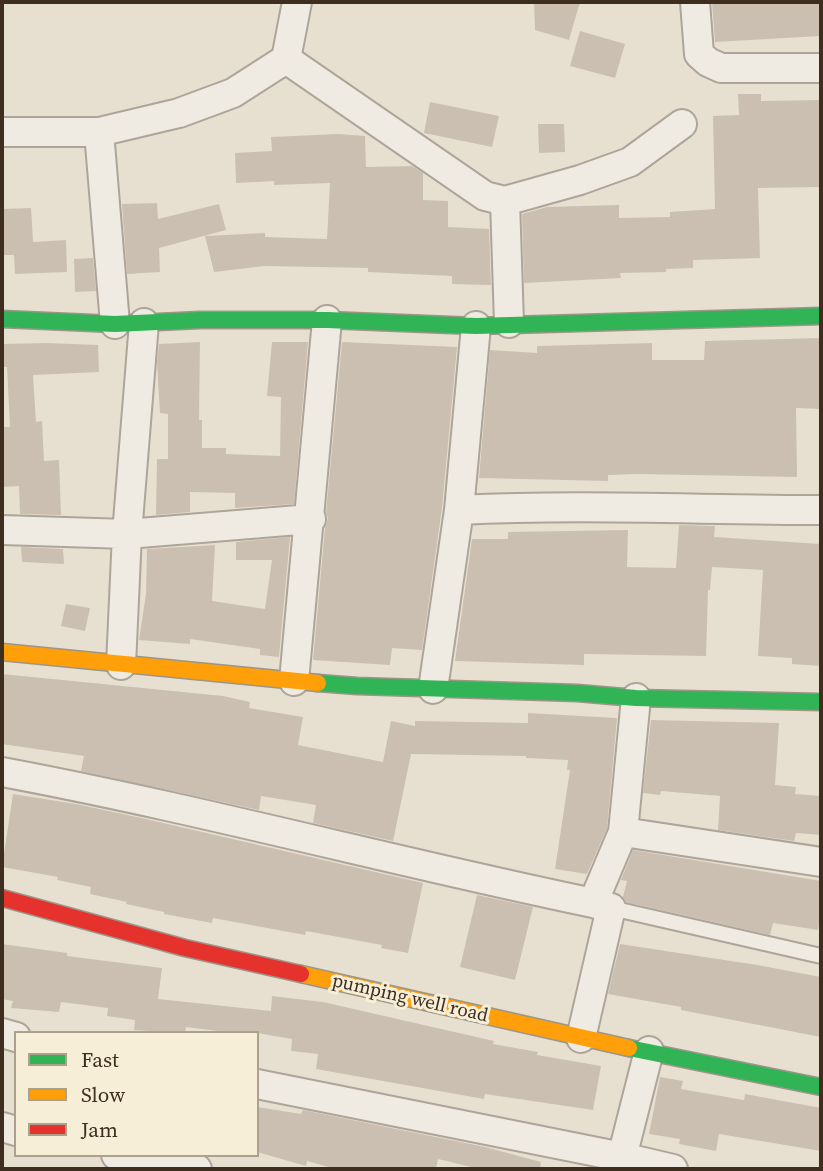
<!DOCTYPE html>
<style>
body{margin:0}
#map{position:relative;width:823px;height:1171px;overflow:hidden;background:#e7e0d1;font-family:"Source Serif 4",serif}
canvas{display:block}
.frame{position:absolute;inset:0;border:4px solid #3d2e20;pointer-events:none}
.legend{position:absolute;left:14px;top:1031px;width:245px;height:126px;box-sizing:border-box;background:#f7eed8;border:2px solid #ada18e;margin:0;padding:9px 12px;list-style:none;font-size:21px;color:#3d2e20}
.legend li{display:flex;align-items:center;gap:14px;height:35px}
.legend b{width:35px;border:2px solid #ada18e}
</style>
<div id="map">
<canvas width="823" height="1171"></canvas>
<div class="frame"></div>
<ul class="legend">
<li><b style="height:9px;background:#30b455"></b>Fast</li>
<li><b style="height:9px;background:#ff9f0a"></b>Slow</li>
<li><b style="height:9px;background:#e5322d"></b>Jam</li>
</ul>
</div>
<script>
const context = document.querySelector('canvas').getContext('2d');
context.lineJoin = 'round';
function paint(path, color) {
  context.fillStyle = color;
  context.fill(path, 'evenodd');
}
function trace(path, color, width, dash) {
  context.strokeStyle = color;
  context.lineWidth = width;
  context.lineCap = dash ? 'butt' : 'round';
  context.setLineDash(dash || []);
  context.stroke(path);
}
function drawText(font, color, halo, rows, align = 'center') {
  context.font = font + ' "Source Serif 4",serif';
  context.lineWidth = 6;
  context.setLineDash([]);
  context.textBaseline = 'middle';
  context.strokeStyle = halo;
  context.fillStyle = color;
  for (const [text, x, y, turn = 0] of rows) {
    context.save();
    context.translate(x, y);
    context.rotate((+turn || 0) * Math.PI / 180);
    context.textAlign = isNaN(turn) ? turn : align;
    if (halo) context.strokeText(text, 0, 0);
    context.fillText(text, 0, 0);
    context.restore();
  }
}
const building = new Path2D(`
 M534,2h46l-11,38 -34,-10z
 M712,2h109v34l-106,6z
 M580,31l45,13 -10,34 -45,-12z
 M738,94h23v7l60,-1v87l-63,1 2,70 -67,2v8l-27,1v3l-46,1 1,5 -97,5 -2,-69 25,-7 72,-2v13l51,-1v-5l45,-3 -2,-93 26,-1z
 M430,102l69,14 -7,31 -68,-14z
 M538,124h26l1,28 -26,1z
 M338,134l27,2 1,31 46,-1 11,7v27l25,1v26l41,2 2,56 -39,-1v-8l-84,-4v-4l-104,-2 -50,6 -9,-36 60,-3v4l62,2 3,-56 -56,2v-4l-38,2 -1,-30 37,-2 -1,-14z
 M157,203l1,16 61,-15 7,26 -67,18 1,24 -33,2 -5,-70z
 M31,208l2,34 33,-2 1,32 -52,2 -1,-19h-12v-46z
 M93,258l3,33 -21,1 -1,-33z
 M821,338v71l-25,-1 1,69 -159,-3 -30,1v6l-129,-3 11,-128 47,3v-7l115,-3v17h52l1,-19z
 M200,342l-1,78h3v28h24v6l54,2 1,-59 -14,-1 5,-54h36l-14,162 -59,4v-15l-45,-1v20l-34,3 1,-56h11v-45l-8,-1 -3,-50 2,-19z
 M342,342l115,5 -15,161 -20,142 -30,-2 -2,17 -77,-5 12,-132 3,-10 -2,-5z
 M47,343l51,2 1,27 -66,3 3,47 6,-1 2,40 15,-1 2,55 -41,-1 -1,-28 -17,1v-60h8l-3,-60h-5v-23z
 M679,525l36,1 -1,11 107,7v122l-29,-2v-6l-34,-2 5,-86 -51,-3 -2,23h-2l-2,66 -122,-2v11l-129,-4 17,-122h36v-7l120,-2 -1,37 49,1z
 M290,537l-11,120 -19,-2v-6l-70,-10v5l-51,-4 7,-46 1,-45 68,-4 -3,56 53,8 7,-49h-36v-18z
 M21,547l42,2 1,15 -42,-2z
 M66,604l24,4 -5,23 -24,-5z
 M2,674l221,22 27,6 -1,6 54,9 -5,28 85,17 8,-41 24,5v-5l113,2v-10l89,5 -10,110 -20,46 -32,-5 15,-99h-3l1,-10 -42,-2v-2l-115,-2 -18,87 -80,-18 3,-18 -55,-9 -2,14 -178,-39 3,-15 -82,-12z
 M651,720l128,3 -4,62 21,2 -1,7 26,2v39l-25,-2 -2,8 -76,-11 2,-34 -59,-5 -1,4 -17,-2z
 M13,794l63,10 70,15 277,64 -15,70 -27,-5 1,-3 -76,-14 -1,4 -92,-17 -1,5 -48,-9v-2l-38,-8 1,-2 -37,-8 1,-7 -34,-7 1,-3 -56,-10z
 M633,850l188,31v30l-3,19 -45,-7 -3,12 -144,-33 -3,-5 4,-16 -6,-1z
 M477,895l56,12 -18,73 -55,-13z
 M2,944l65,9v3l95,12 -4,31 113,12 1,-15 51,6 171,39 -1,3 45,8 -1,3 64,11 -8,44 -108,-16 -1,5 -168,-30 2,-15 -27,-3 1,-12 -35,-6h-23l-48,-6 -1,6 -51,-3 1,-10 -28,-4 1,-8 -47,-6 -2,10 -48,-4 2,-7 -11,-2z
 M620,944l137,21 64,12v60l-140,-27v-3l-73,-13z
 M660,1077l23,4 -2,8 63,11 1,-6 76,14v43l-102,-17 -3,17 -37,-7 1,-5 -31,-5z
 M257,1107l44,7 2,-4 182,37 56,15 -1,7h-61l-41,-10 -2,10h-100l-29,-8 -1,5 -49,-14z`);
const lane = new Path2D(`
 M611,908l210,48`);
const street = new Path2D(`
 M695,2l4,52 9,8 13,6h100
 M286,59l199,137 20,5 4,122
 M2,132h97l80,-19 54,-20 53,-34 11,-57
 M99,132l16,192
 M505,201l75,-21 50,-18 52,-38
 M459,510c121,-6 242,0 362,0
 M2,530l125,4 184,-15
 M121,665l6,-131 17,-211
 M294,681l33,-361
 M433,689l26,-179 17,-184
 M2,772c198,37 393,90 591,131
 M623,832l198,30
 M2,1033l14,4
 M581,1038l30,-130 -18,-5 30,-71 13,-134
 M257,1084l365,73 51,12
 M2,1127l14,4
 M116,1155l81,14
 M619,1169l30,-118`);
const fast = new Path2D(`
 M2,319l113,5 85,-4h127l149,6 345,-10
 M318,683l39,3 220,7 59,5 185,4
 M629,1048l192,39`);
const slow = new Path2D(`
 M2,652l316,31
 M301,974l328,74`);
const jam = new Path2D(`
 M2,898l183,50 116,26`);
const streetNames = [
 ["pumping well road",410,999,13]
];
paint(building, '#cbbfb2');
trace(lane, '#ada599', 18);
trace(street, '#ada599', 32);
trace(fast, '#9c958a', 19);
trace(slow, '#9c958a', 19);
trace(jam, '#9c958a', 19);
trace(lane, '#efebe3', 14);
trace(street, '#efebe3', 28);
trace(fast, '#30b455', 16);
trace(slow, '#ff9f0a', 16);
trace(jam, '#e5322d', 16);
drawText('19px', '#3d2e20', '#f7eed8', streetNames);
</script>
